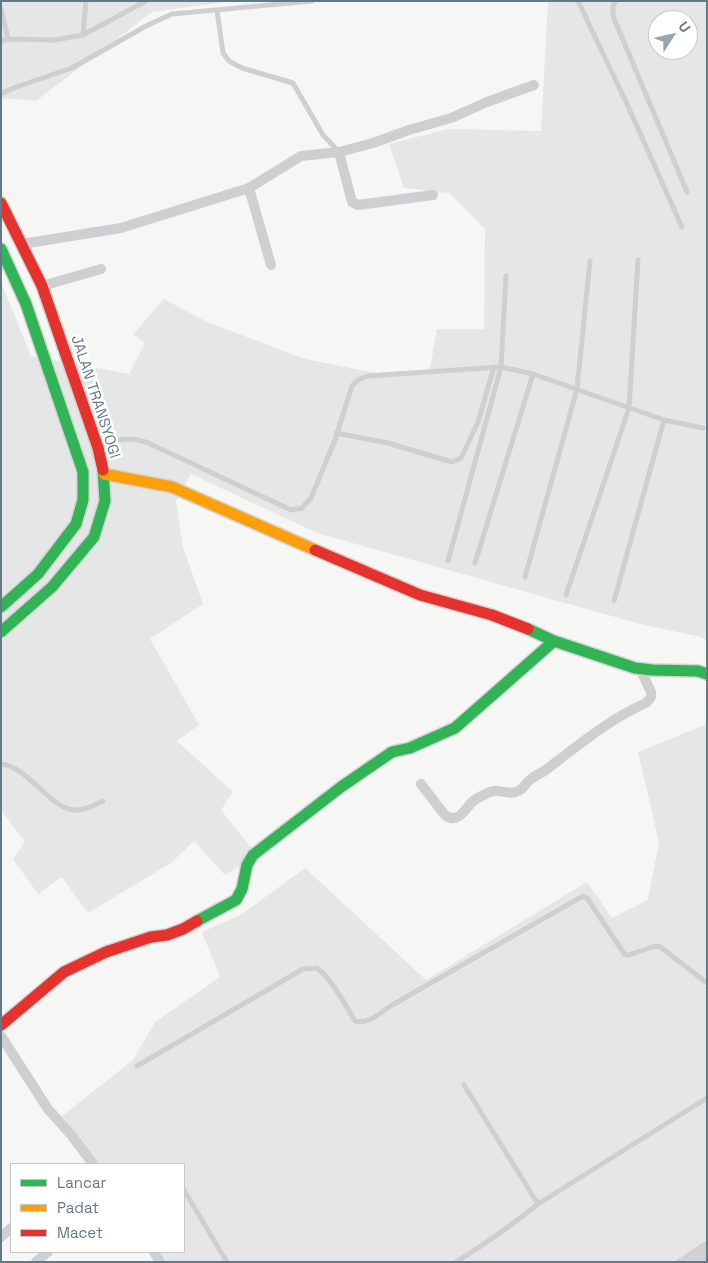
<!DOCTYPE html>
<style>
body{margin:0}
#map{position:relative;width:708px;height:1263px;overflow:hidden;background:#f6f6f5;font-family:"Space Grotesk",sans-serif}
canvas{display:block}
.frame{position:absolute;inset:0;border:2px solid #647986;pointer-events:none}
.legend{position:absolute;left:10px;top:1163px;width:175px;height:90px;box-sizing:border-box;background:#fff;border:1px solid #c1c9cf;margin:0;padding:6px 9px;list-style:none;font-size:15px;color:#647986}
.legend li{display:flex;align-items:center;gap:10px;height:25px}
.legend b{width:25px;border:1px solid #c1c9cf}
.north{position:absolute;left:648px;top:10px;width:50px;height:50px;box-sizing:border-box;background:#fff;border:1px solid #c1c9cf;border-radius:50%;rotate:55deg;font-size:14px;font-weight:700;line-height:20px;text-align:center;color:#647986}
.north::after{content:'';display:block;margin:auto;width:18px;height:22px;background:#97a5ad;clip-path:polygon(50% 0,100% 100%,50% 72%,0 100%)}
</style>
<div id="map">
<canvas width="708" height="1263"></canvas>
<div class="frame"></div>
<ul class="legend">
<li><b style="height:6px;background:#30b455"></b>Lancar</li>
<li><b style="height:6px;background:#ff9f0a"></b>Padat</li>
<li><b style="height:6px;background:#e5322d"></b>Macet</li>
</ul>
<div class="north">U</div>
</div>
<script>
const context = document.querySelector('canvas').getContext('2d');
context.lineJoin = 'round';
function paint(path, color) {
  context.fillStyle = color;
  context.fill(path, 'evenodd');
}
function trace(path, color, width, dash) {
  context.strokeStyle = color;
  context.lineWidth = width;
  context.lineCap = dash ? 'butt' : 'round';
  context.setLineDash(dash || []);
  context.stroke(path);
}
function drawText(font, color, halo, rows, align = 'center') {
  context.font = font + ' "Space Grotesk",sans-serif';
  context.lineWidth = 5;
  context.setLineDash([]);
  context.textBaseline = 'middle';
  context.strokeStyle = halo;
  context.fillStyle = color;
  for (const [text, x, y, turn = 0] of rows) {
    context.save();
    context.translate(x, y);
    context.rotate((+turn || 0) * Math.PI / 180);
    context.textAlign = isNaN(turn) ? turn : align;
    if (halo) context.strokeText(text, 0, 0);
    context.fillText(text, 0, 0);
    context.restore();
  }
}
const built = new Path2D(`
 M1,1h232l-81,11 -116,89 -35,-3z
 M548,1h159v639l-6,-3 -61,-13 -323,-91 -126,-59 -15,27 7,46 20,57 -53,35 49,86 -22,16 56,51 -12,18 36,45 -32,20 -31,-34 -23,22 -83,50 -26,-36 -24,17 -25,-35 12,-17 -24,-32v-528l30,74 98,18 16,-31 -12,-9 31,-35 43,23 98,37 76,15h48l8,-45h47l1,-100 -36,-36 -45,-5 -15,-44 59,-15 93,2zM658,20h30v30h-30z
 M707,724v538h-541l-7,-10h25v-88h-87l-35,-48 71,-56 22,-38 65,-45 -18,-45 40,-18 63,-46 121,112 161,-98 25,36 36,-18 11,-58 -21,-90z`);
const building = new Path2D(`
 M707,1240v22h-33z`);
const lane = new Path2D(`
 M578,1l49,103 55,123
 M616,1l-3,5v10l74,176
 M1,9l7,30
 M217,10l6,43 6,8 13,7 51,15 30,52 16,17
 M83,35l3,-34
 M1,41l7,-2 46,1 29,-5 63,-34
 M1,94l15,-7 56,-19 74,-42 26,-12 140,-13
 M336,433l52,10 64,19 9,-4 17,-36 16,-55
 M102,446c15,-8 29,-9 44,-4l145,68 11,-2 9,-10 24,-58 17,-54 6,-6 9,-4 134,-9 32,7 131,46 39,8
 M448,561l53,-194 5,-91
 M475,563l58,-189
 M525,577l52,-188 13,-128
 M566,595l63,-187 9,-148
 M614,601l50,-181
 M1,764c26,2 48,43 72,46 11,1 21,-5 30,-9
 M137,1066l166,-97 14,-1c16,13 27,35 38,53 14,4 27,-10 39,-17l189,-108 4,2 38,57h4l23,-8 7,-1 48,37
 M464,1085l74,119
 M184,1190l43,72
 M456,1262c29,-18 56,-37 82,-58l169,-106`);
const street = new Path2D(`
 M339,152l13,50 6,3 75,-10
 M249,188l22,77
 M22,244l99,-16 128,-40 52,-32 38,-4 34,-9 36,-13 42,-12 36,-16 47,-17
 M42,286l59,-17
 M421,784l23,30c11,11 20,-2 27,-11 3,-3 8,-6 13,-8 4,-2 9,-5 14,-4 9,1 14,4 22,-1 5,-3 6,-8 11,-11 5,-4 11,-6 16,-10 30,-23 64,-51 99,-66 4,-4 6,-6 5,-11l-11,-23
 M1,1036l47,73 24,27 21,28
 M1,1237l10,-9
 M154,1252l6,10
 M36,1262l12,-10`);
const fast = new Path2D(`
 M1,249l25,55 57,168v28l-7,24 -38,50 -37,33
 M528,629l26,12 81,27 17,2 46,1 9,3
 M1,632l51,-45 42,-50 11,-36 -2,-31
 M197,921l39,-21 6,-11 5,-24 6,-10 88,-68 51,-35 18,-4 45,-20 99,-87`);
const slow = new Path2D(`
 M104,474l68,13 143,63`);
const jam = new Path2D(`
 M1,203l41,83 56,162 5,22
 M315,550l105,45 72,20 36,14
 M1,1025l63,-53 42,-20 45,-15 16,-2 16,-6 14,-8`);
const streetNames = [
 ["JALAN TRANSYOGI",95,397,72]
];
paint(built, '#e5e6e6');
paint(building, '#d0d1d1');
trace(fast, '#d2d4d4', 14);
trace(slow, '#d2d4d4', 14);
trace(jam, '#d2d4d4', 14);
trace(lane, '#cdcfd0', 5);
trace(street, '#cdcfd0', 10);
trace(fast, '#30b455', 11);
trace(slow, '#ff9f0a', 11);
trace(jam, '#e5322d', 11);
drawText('15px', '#647986', '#fff', streetNames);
</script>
